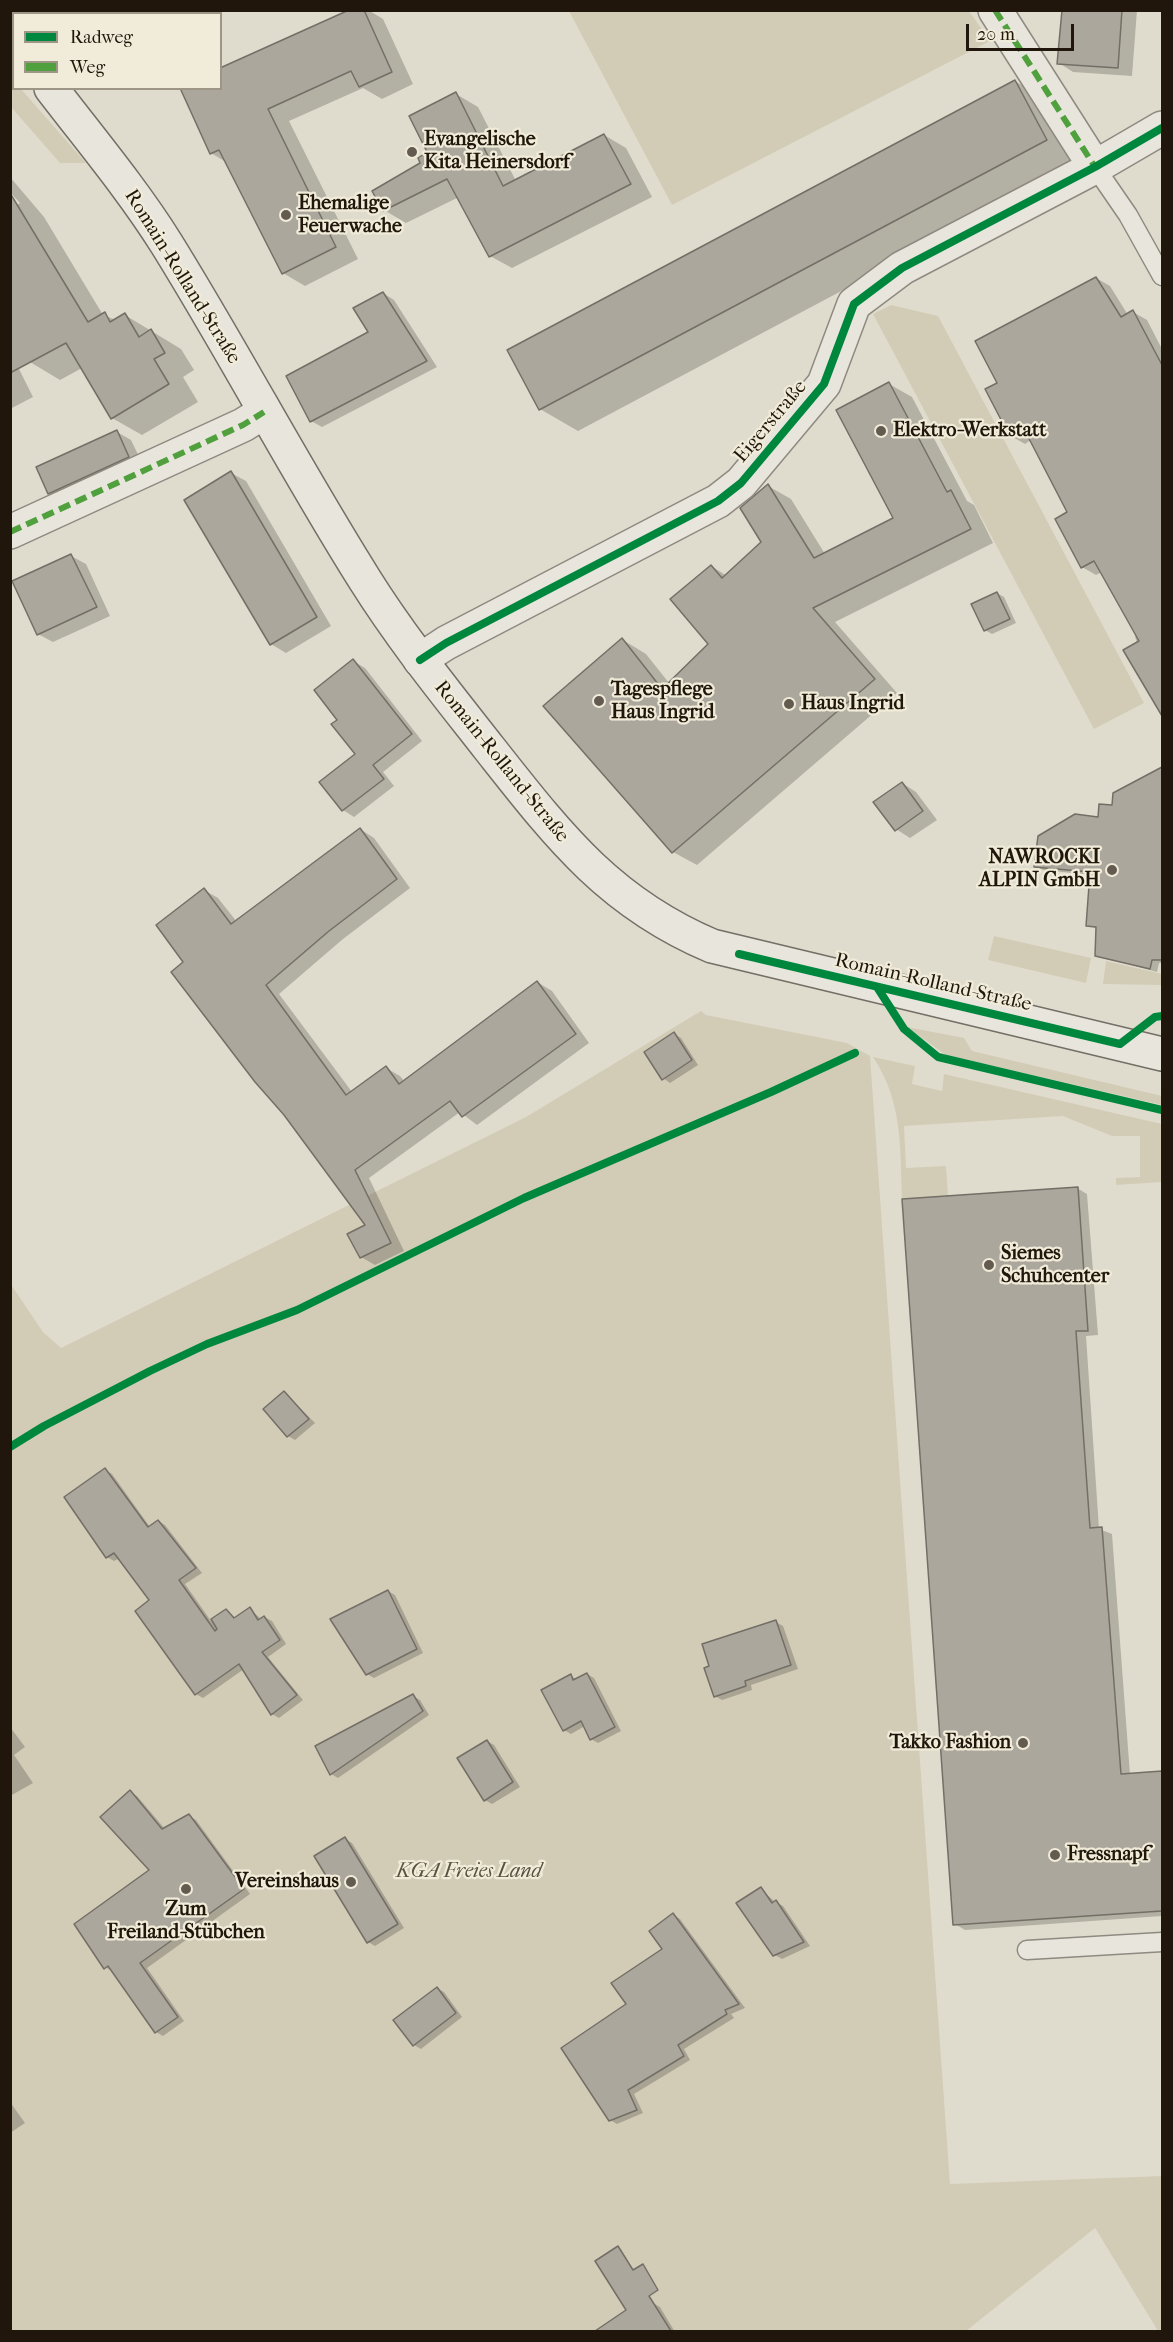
<!DOCTYPE html>
<meta charset="utf-8">
<style>
body{margin:0}
#map{position:relative;width:1173px;height:2342px;overflow:hidden;background:#e0dccd;font-family:"IM FELL French Canon",serif}
canvas{display:block}
.frame{position:absolute;inset:0;border:12px solid #20160b;pointer-events:none}
.legend{position:absolute;left:12px;top:12px;width:210px;height:78px;box-sizing:border-box;background:#f0ecd9;border:2px solid #9d9687;margin:0;padding:8px 10px;list-style:none;font-size:18px;color:#20160b}
.legend li{display:flex;align-items:center;gap:12px;height:30px}
.legend b{width:30px;border:2px solid #9d9687}
.scale{position:absolute;left:966px;top:24px;width:108px;height:27px;box-sizing:border-box;border:3px solid #20160b;border-top:0;padding-left:8px;font-size:18px;line-height:21px;white-space:nowrap;color:#20160b;-webkit-text-stroke:4px #f0ecd9;paint-order:stroke}
</style>
<div id="map">
<canvas width="1173" height="2342"></canvas>
<div class="frame"></div>
<ul class="legend">
<li><b style="height:8px;background:#00873e"></b>Radweg</li>
<li><b style="height:8px;background:#50a13e"></b>Weg</li>
</ul>
<div class="scale">20 m</div>
</div>
<script>
const context = document.querySelector('canvas').getContext('2d');
context.lineJoin = 'round';
function paint(path, color) {
  context.fillStyle = color;
  context.fill(path, 'evenodd');
}
function trace(path, color, width, dash) {
  context.strokeStyle = color;
  context.lineWidth = width;
  context.lineCap = dash ? 'butt' : 'round';
  context.setLineDash(dash || []);
  context.stroke(path);
}
function drawText(font, color, halo, rows, align = 'center') {
  context.font = font + ' "IM FELL French Canon",serif';
  context.lineWidth = 4.5;
  context.setLineDash([]);
  context.textBaseline = 'middle';
  context.strokeStyle = halo;
  context.fillStyle = color;
  for (const [text, x, y, turn = 0] of rows) {
    context.save();
    context.translate(x, y);
    context.rotate((+turn || 0) * Math.PI / 180);
    context.textAlign = isNaN(turn) ? turn : align;
    if (halo) context.strokeText(text, 0, 0);
    context.fillText(text, 0, 0);
    context.restore();
  }
}
const green = new Path2D(`
 M569,11h400l21,30 -318,164z
 M10,77l4,11 7,1 65,74h-26l-49,-56z
 M891,305l47,11 206,387 -50,26 -221,-415z
 M994,936l97,22 -5,25 -98,-23z
 M1106,961l56,13v11l-59,-1z
 M701,1011l5,4 141,28 23,13 80,1128 212,-8v155h-4l-63,-103 -129,103h-955l-1,-1048 33,49 18,16 465,-231z
 M907,1027l57,11 8,13 190,45v9l-216,-50z
 M873,1057l42,9 -3,18 30,7 2,-17 218,50v58l-46,3v-7l24,-1v-41h-28l-49,-20 -159,10 2,42 40,-2 2,30 -46,3c-2,-52 1,-97 -29,-142z`);
const shadow = new Path2D(`
 M100,10h119l1,4h-120z
 M353,10h15l15,9 30,65 -31,15 -19,-11 -74,33 69,138 -53,27 -22,-13 -57,-111 -15,-9 9,-65z
 M1063,10h74l-5,66 -59,-4 -14,-9z
 M1015,81l38,23 31,58 -506,269 -38,-22z
 M456,94l22,13 38,74 88,-46 22,13 26,49 -140,71 -22,-12 -31,-59 -53,26 -22,-13 38,-46z
 M10,177l34,40 59,98 13,5 9,-5 56,34 13,21 -11,7 15,25 -56,33 -30,-17 -30,-50 -22,12 -30,-18 -20,-165 7,8 3,-2 -10,-11z
 M1096,278l14,8 18,29 5,-3 14,8 15,29v22l-4,3 4,9v317l-12,-7 -15,-57 2,-1 -35,-63 -6,3 -14,-8 -13,-54 -38,-73 -6,4 -14,-8 -12,-53z
 M383,293l11,7 43,67 -115,60 -11,-6 59,-88z
 M10,360l6,3 17,34 -23,12z
 M889,384l23,13 55,104 7,4 19,38 -158,79 62,71 -200,172 -24,-13 -50,-212 23,14 23,29 41,-39 1,-78 16,10 36,-33 5,-57 23,13 34,55 70,-35z
 M117,432l14,8 12,25 -79,36 -15,-8z
 M231,473l15,8 85,145 -45,27 -15,-9z
 M71,556l15,8 24,52 -57,26 -15,-8z
 M997,593l7,4 12,26 -24,11 -7,-4z
 M353,661l12,7 57,73 -39,31 11,14 -40,31 -11,-7 14,-56 -18,-34z
 M1153,773l9,1v189h-3l-2,9 -61,-17 1,-26 -9,-4 4,-50 -49,-5 -7,-4 64,-48z
 M902,783l14,9 21,28 -27,18 -14,-9z
 M360,829l14,9 36,50 -67,51 -64,55 73,98 34,-24 14,8 5,6 132,-100 15,9 37,52 -112,82 -17,-13 -91,66 35,73 -29,14 -14,-8 7,-31 -183,-263 19,-73 14,8 19,24z
 M674,1034l7,4 17,27 -28,18 -7,-5z
 M1077,1188l10,6 11,141 -12,1 13,193 13,5 18,241 32,-2v143l-197,14 -10,-6z
 M284,1392l31,31 -20,17 -7,-4 -23,-27z
 M105,1470l7,4 38,53 8,-6 7,4 37,48 -17,11 26,37 15,-10 10,7 14,-9 11,10 3,-2 8,4 14,23 -18,13 35,43 -24,18 -7,-4 -28,-45 -41,29 -7,-4 -45,-93 -31,-43 -6,3 -7,-4 -41,-60z
 M388,1591l7,4 28,58 -49,25 -7,-4z
 M776,1622l7,4 15,43 -47,16 1,5 -30,10 -7,-4z
 M587,1674l7,4 27,53 -23,12 -7,-4 -6,-13 -14,8 -7,-4 7,-54 5,3z
 M413,1696l7,4 9,15 -91,63 -7,-4z
 M10,1727l15,20 -11,8 19,28 -23,13z
 M487,1741l7,4 26,42 -28,17 -7,-4z
 M130,1792l7,4 28,33 24,-13 7,4 54,74 -103,74 37,53 -21,15 -7,-4 -44,-61 -7,-4 46,-97z
 M345,1839l7,4 52,85 -29,18 -7,-4z
 M761,1889l14,13 8,4 27,40 -28,13 -7,-4z
 M673,1915l7,4 65,89 -14,6 3,4 -50,31 6,11 -56,34 9,19 -26,11 -7,-4 18,-115 36,-56z
 M437,1988l7,4 18,25 -41,32 -7,-4z
 M10,2102l15,21 -15,10z
 M653,2303l7,4 15,25h-34l-9,-14z`);
const building = new Path2D(`
 M349,10h15l28,62 -33,15 -8,-16 -83,38 68,138 -54,27 -63,-124 -9,4 -30,-66h40v-20z
 M1062,10h60l-4,58 -61,-4z
 M1015,80l32,60 -508,270 -32,-60z
 M456,92l47,94 101,-52 27,50 -142,73 -42,-78 -64,32 -11,-20 48,-28 -2,-5 9,-6 -18,-36z
 M10,193l78,129 17,-10 5,10 15,-9 14,24 12,-8 14,24 -11,6 15,25 -58,35 -45,-76 -56,30z
 M1096,277l25,40 12,-7 29,55v351l-39,-66 16,-9 -45,-80 -13,7 -26,-49 12,-7 -43,-83 -14,8 -25,-48 12,-6 -22,-42z
 M383,292l44,69 -117,61 -24,-46 82,-44 -15,-24z
 M889,382l58,110 4,-2 20,39 -158,79 62,71 -203,174 -129,-147 79,-68 40,51 46,-45 -38,-45 41,-34 11,13 39,-36 -21,-34 28,-24 46,74 79,-40 -57,-108z
 M117,430l12,27 -81,37 -12,-27z
 M231,471l86,146 -47,28 -86,-145z
 M71,554l26,53 -60,28 -25,-54z
 M997,592l13,27 -26,12 -13,-27z
 M353,659l59,75 -39,31 11,14 -42,32 -23,-29 36,-28 -24,-30 6,-4 -23,-30z
 M1162,767v193h-10l-2,9 -55,-13 1,-29 -10,-1 4,-54 -56,-5 4,-31 37,-22 23,3 1,-13 13,1 1,-12z
 M902,782l21,29 -28,20 -22,-29z
 M360,828l37,51 -68,52 -63,54 80,110 40,-29 13,18 138,-103 39,53 -114,83 -12,-16 -95,69 36,73 -31,15 -13,-24 18,-9 -81,-110 -29,-33 -84,-110 12,-10 -27,-37 48,-37 27,36z
 M674,1032l18,28 -30,20 -18,-28z
 M1078,1187l10,144h-12l14,197 12,-1 19,247 41,-3v140l-209,14 -51,-726z
 M284,1391l25,28 -22,18 -24,-28z
 M105,1468l43,59 10,-7 38,48 -17,12 36,51 2,-2 -6,-10 15,-10 8,9 16,-11 8,13 6,-4 16,24 -18,12 35,43 -26,20 -32,-51 -44,31 -60,-84 14,-11 -35,-47 -8,5 -42,-61z
 M388,1590l29,59 -51,26 -36,-56z
 M776,1620l15,45 -46,16 1,5 -32,11 -10,-29 5,-2 -7,-22z
 M587,1673l28,54 -25,13 -9,-19 -18,10 -22,-41 30,-16 2,6z
 M413,1694l10,17 -93,64 -15,-29z
 M487,1740l26,42 -29,19 -27,-43z
 M130,1790l32,39 27,-15 55,75 -104,74 38,54 -23,16 -47,-67 -4,3 -30,-45 75,-54 -49,-53z
 M345,1837l53,87 -31,19 -53,-87z
 M761,1887l11,16 4,-3 28,42 -31,14 -37,-53z
 M673,1913l66,91 -14,6 2,4 -49,31 6,11 -56,34 9,20 -28,11 -48,-73 65,-44 -15,-21 51,-34 -13,-18z
 M437,1987l19,26 -43,33 -20,-26z
 M618,2246l15,24 10,-6 15,26 -9,6 22,35h-76l31,-21 -31,-49z`);
const service = new Path2D(`
 M1095,167l33,48 34,61
 M1027,1950l135,-8`);
const minor = new Path2D(`
 M995,10l100,157
 M10,532l233,-107 21,-13
 M420,660l26,-17 272,-142 23,-18 83,-99 30,-80 48,-36 193,-101 67,-39`);
const secondary = new Path2D(`
 M10,38l4,3
 M51,88c39,51 81,101 115,155 69,111 129,226 199,337 37,59 81,113 124,168 68,86 119,154 223,198l450,108`);
const quiet = new Path2D(`
 M995,10l100,157
 M10,532l233,-107 21,-13`);
const cycleway = new Path2D(`
 M420,660l26,-17 272,-142 23,-18 83,-99 30,-80 48,-36 193,-101 67,-39
 M739,954l381,90 35,-27 7,-1
 M877,987l27,42 34,28 224,53
 M10,1447l34,-21 106,-55 57,-27 90,-34 227,-112 247,-106 84,-39`);
const markers = [
 [412,152,6,"#635b4f"],
 [286,215,6,"#635b4f"],
 [881,431,6,"#635b4f"],
 [599,701,6,"#635b4f"],
 [789,704,6,"#635b4f"],
 [1112,870,6,"#635b4f"],
 [989,1265,6,"#635b4f"],
 [1023,1743,6,"#635b4f"],
 [1055,1855,6,"#635b4f"],
 [351,1882,6,"#635b4f"],
 [186,1889,6,"#635b4f"]
];
const poiNames = [
 ["Evangelische",424,140],
 ["Kita Heinersdorf",424,163],
 ["Ehemalige",298,204],
 ["Feuerwache",298,227],
 ["Elektro-Werkstatt",893,431],
 ["Tagespflege",611,690],
 ["Haus Ingrid",611,713],
 ["Haus Ingrid",801,704],
 ["NAWROCKI",1100,858,"right"],
 ["ALPIN GmbH",1100,881,"right"],
 ["Siemes",1001,1254],
 ["Schuhcenter",1001,1277],
 ["Takko Fashion",1011,1743,"right"],
 ["Fressnapf",1067,1855],
 ["Vereinshaus",339,1882,"right"],
 ["Zum",186,1910,"center"],
 ["Freiland-Stübchen",186,1933,"center"]
];
const streetNames = [
 ["Romain-Rolland-Straße",182,277,58],
 ["Eigerstraße",771,422,-50],
 ["Romain-Rolland-Straße",501,762,51],
 ["Romain-Rolland-Straße",933,983,13]
];
const parkNames = [
 ["KGA Freies Land",469,1872]
];
paint(green, '#d2ccb7');
paint(shadow, '#0003');
paint(building, '#aba79d');
trace(building, '#736f66', 1.5);
trace(service, '#8e8a81', 21);
trace(minor, '#8e8a81', 36);
trace(secondary, '#736f66', 36);
trace(service, '#e8e5dd', 18);
trace(minor, '#e8e5dd', 33);
trace(secondary, '#e8e5dd', 33);
trace(quiet, '#50a13e', 6, [12, 6]);
trace(cycleway, '#00873e', 8);
for (const [x, y, r, color] of markers) {
  const dot = new Path2D();
  dot.arc(x, y, r, 0, 2 * Math.PI);
  context.fillStyle = color;
  context.fill(dot);
  trace(dot, '#f0ecd9', 2);
}
drawText('bold 20px', '#20160b', '#f0ecd9', poiNames, 'left');
drawText('20px', '#20160b', '#f0ecd9', streetNames);
drawText('italic 20px', '#5a5141', '#f0ecd9', parkNames);
</script>
